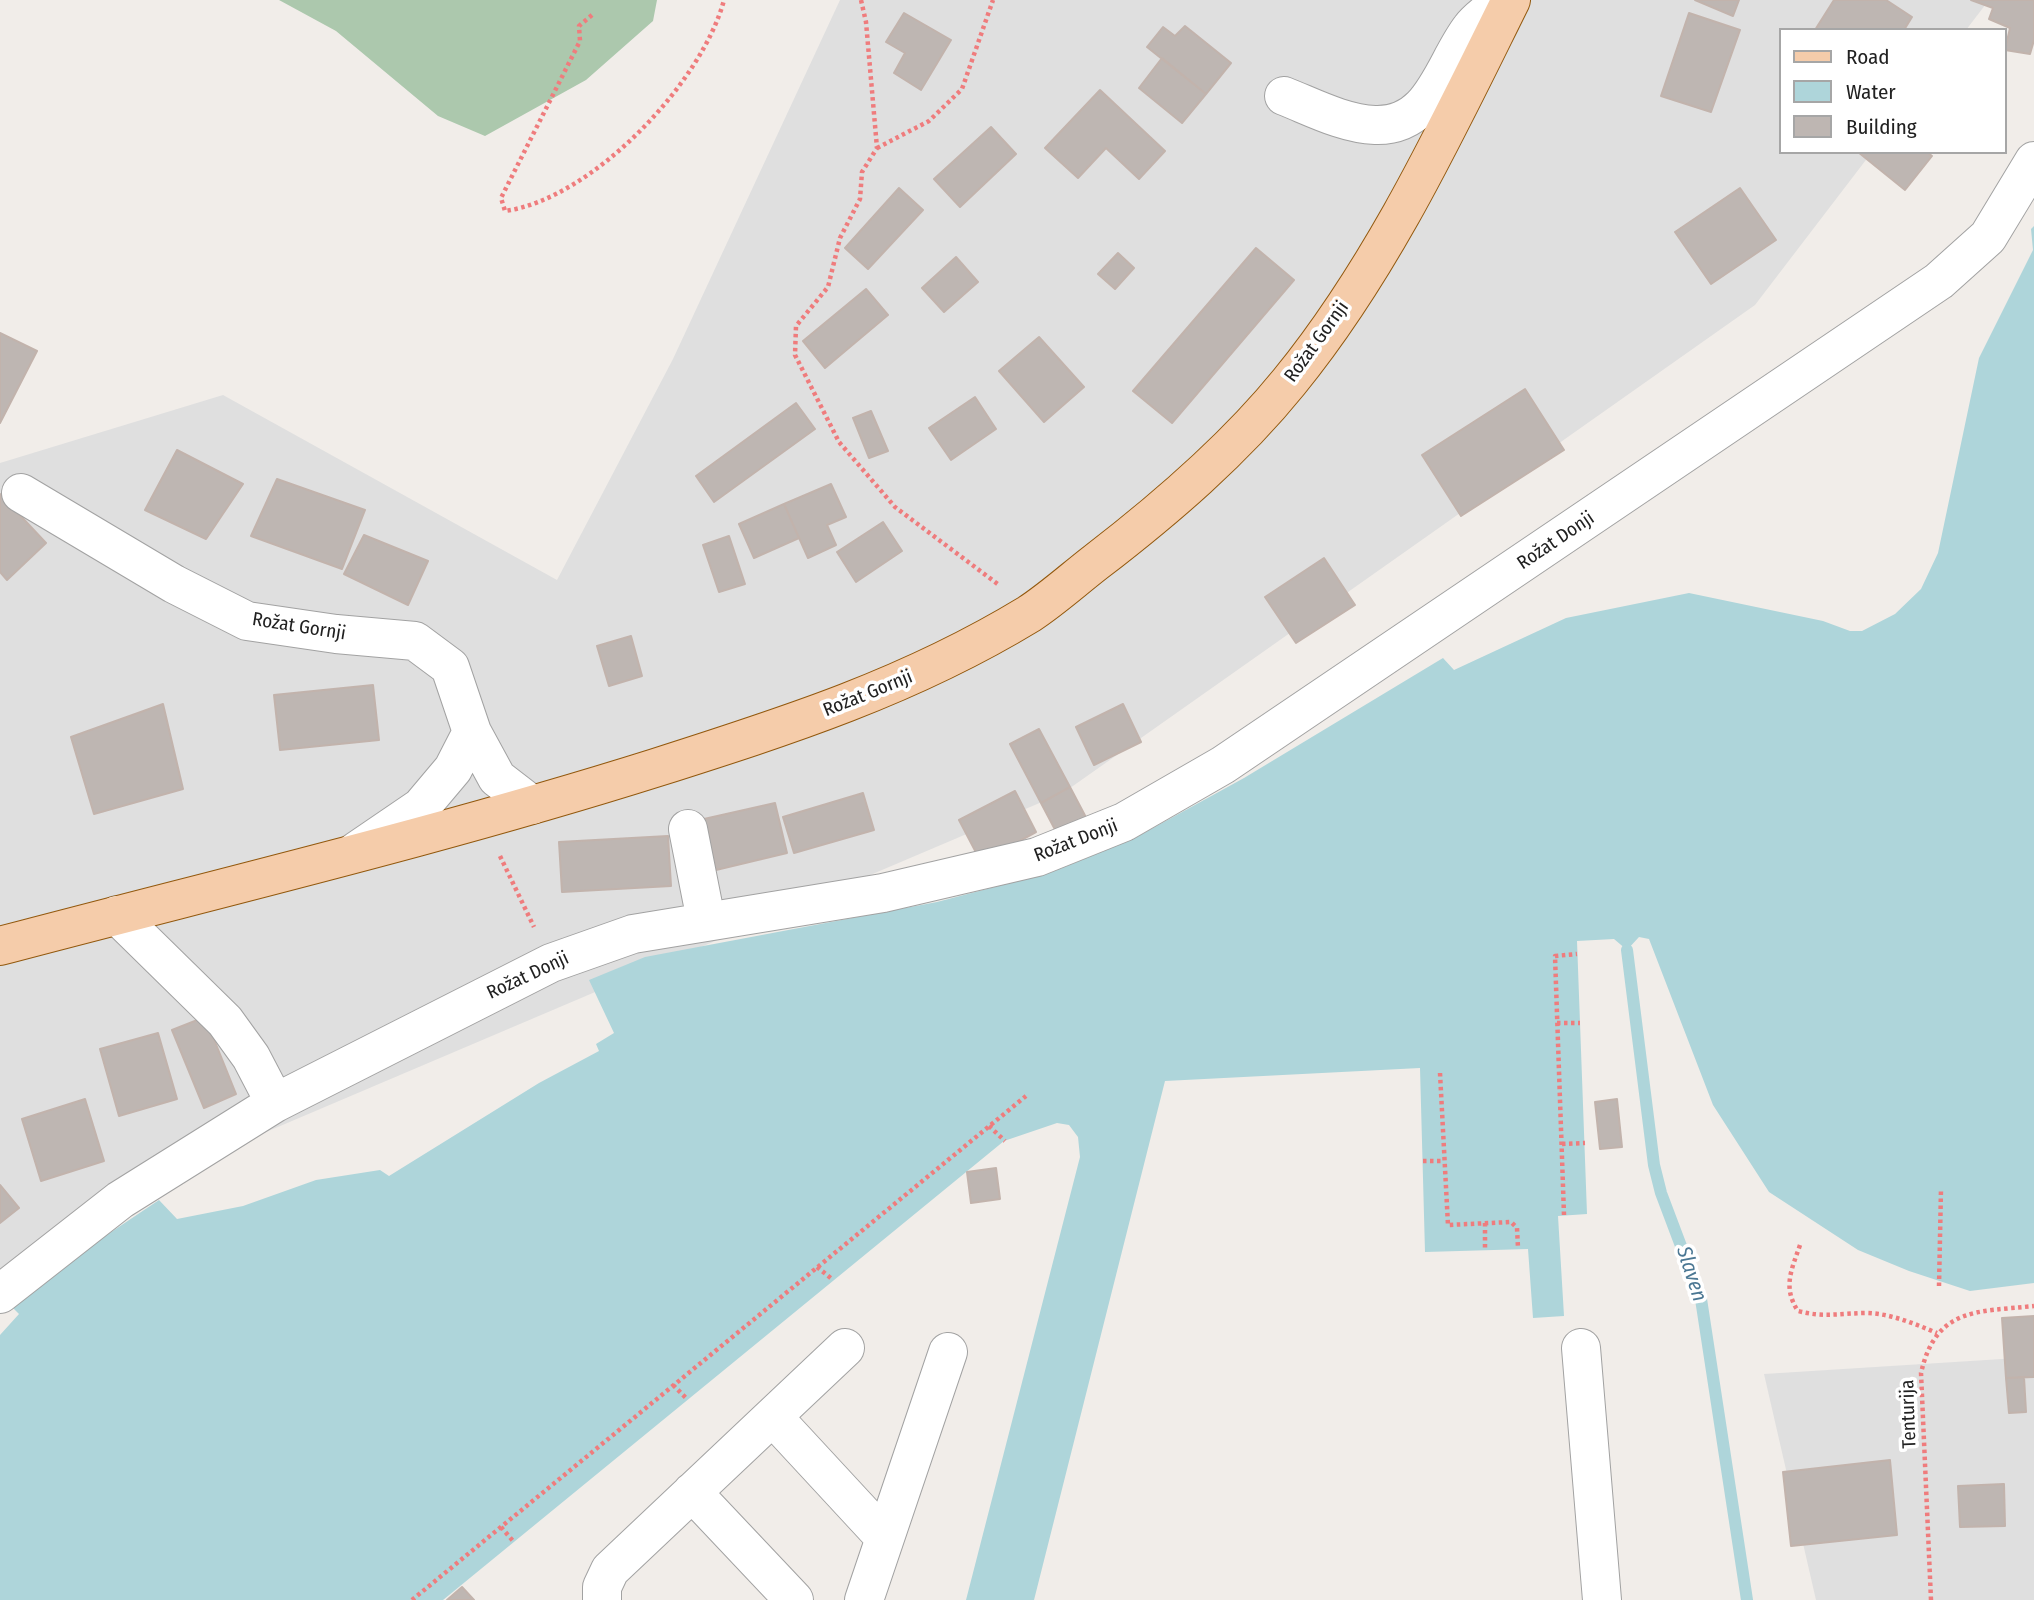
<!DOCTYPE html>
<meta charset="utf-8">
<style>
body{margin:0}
#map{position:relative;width:2034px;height:1600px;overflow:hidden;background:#f1ede9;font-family:"Fira Sans Condensed",sans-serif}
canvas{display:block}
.legend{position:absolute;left:1779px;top:28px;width:228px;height:126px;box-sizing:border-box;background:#fff;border:2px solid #a6a6a6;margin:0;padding:9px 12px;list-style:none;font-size:21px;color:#212121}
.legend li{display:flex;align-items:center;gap:14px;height:35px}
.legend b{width:35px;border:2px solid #a6a6a6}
</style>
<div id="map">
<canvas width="2034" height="1600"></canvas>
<ul class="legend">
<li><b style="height:9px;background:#f5ccaa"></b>Road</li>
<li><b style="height:19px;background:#aed5da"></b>Water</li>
<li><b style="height:19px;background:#beb6b2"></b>Building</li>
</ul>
</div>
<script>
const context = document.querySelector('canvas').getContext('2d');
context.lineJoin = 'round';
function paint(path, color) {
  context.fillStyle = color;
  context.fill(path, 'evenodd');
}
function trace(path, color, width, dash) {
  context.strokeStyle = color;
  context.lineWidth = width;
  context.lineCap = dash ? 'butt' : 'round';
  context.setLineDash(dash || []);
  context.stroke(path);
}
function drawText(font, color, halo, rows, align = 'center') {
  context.font = font + ' "Fira Sans Condensed",sans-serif';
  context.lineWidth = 7;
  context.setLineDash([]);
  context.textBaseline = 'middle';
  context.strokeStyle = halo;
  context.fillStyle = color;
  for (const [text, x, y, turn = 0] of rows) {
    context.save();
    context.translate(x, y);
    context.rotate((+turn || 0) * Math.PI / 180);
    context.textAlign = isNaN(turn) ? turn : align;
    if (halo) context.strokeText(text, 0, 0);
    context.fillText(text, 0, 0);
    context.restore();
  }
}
const residential = new Path2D(`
 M840,0h1149l-23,30h-186v122h92l-117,153 -692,488 -985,419 -78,72v-821l223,-68 334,185 116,-221z
 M2034,1357v243h-218l-52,-226z`);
const cemetery = new Path2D(`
 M279,0h378l-4,21 -67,59 -101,56 -47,-20 -102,-85z`);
const water = new Path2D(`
 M2034,226v1057l-64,8 -61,-20 -51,-21 -89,-58 -56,-87 -64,-166 -10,-2 -12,13 -13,-11 -37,2 10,273 -29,2 6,100 -31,2 -5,-69 -103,3 -5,-184 -255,13 -131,519h-68l114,-443 -2,-20 -9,-12 -12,-2 -53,18 -561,459h-443v-265l19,-21 -8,-8 57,-45 91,-61 18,19 66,-13 73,-26 64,-10 9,6 150,-93 60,-32 -3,-7 18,-11 -25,-53 56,-23 292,-55 115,-30 81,-33 111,-61 199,-120 11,12 112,-52 123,-25 134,28 27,10h12l33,-17 26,-25 17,-36 41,-195 54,-108 -2,-21z`);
const stream = new Path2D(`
 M1627,950l27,215 7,28 40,106 46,301`);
const building = new Path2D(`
 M1695,0h44l-6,16z
 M1834,0h52l26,17 -8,13h-89z
 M1971,0h63v40l-4,14 -25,-4 5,-22 -21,-9 4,-11z
 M904,13l47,27 -30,50 -27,-17 11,-20 -19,-11z
 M1689,13l51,17 -29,82 -50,-16z
 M1185,26l46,37 -25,31 -59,-47 16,-20 12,9z
 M1162,58l44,36 -24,29 -43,-35z
 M1100,90l65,61 -26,28 -33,-31 -28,30 -33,-30z
 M991,127l25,27 -56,53 -26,-28z
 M1858,152h69l5,4 -27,34z
 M899,188l24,22 -55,59 -23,-21z
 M1740,188l36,52 -65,44 -36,-52z
 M1256,248l38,32 -122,143 -39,-32z
 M1118,253l16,15 -19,21 -17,-15z
 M956,257l22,25 -34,30 -22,-24z
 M866,289l22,26 -63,53 -22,-27z
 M0,333l37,18 -37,72z
 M1039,337l45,50 -40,35 -45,-51z
 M1525,389l39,61 -103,66 -39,-61z
 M975,397l21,32 -45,31 -22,-32z
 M796,403l19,26 -101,73 -18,-26z
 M871,411l17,40 -19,7 -16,-40z
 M177,450l66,34 -37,55 -61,-29z
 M277,479l88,31 -23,59 -91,-33z
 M831,484l15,33 -19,8 9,20 -28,13 -24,-54z
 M0,494l46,49 -39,37 -7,-8z
 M784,504l15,34 -45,20 -15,-34z
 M883,522l19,29 -46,31 -19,-30z
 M364,535l64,26 -20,44 -64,-31z
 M729,536l16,48 -26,8 -16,-47z
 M1324,558l31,47 -59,38 -31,-46z
 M631,636l11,40 -33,10 -12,-40z
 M373,685l6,55 -99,10 -6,-55z
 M163,704l20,85 -89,25 -23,-77z
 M1123,704l18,38 -47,23 -18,-38z
 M1039,729l31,58 -29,16 -31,-59z
 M1070,787l20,38 -29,16 -20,-38z
 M1015,791l21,41 -55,30 -22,-42z
 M863,793l11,37 -80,23 -11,-36z
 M775,803l12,50 -71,17 -12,-51z
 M668,836l3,50 -109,6 -3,-50z
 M205,1017l31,77 -32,14 -32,-78z
 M158,1033l19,66 -58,17 -19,-67z
 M85,1099l19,62 -63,20 -19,-62z
 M1617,1099l5,48 -22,2 -5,-47z
 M996,1168l4,31 -29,4 -4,-31z
 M0,1185l19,23 -19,15z
 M2034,1316v61l-28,1 -4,-60z
 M2024,1377l2,35 -17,1 -3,-35z
 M1890,1460l7,75 -106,11 -8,-74z
 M2004,1484l1,42 -45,1 -2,-41z
 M462,1587l12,13h-27z`);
const path = new Path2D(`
 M861,0l5,22 11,126 -15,24 -2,27 -20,39 -12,49 -32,39 -1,29 44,87 56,65 104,78
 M592,15l-13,11 1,15 -79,157 4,13c87,-12 197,-128 219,-211
 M877,148l52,-27 33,-32 31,-89
 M500,856l34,71
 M1557,1023h23
 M1440,1073l8,152 63,-3 6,6 1,20
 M989,1126l16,15
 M1562,1144l23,-1
 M1423,1161h21
 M1564,1215l-9,-259 22,-2
 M1485,1223v27
 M1800,1245c-8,24 -18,42 -2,66 26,7 44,2 70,2 24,1 47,11 69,20
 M817,1267l15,12
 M1939,1286l2,-97
 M673,1385l14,14
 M501,1527l12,14
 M412,1600l614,-504
 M1931,1600l-10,-227c15,-66 56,-61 113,-67`);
const minor = new Path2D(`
 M1284,96c28,11 60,28 91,29 58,2 68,-61 96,-97 8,-11 22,-19 32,-28
 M21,493l153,91 73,37 89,13 79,7 35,26 22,65 25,46 35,27
 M688,829l18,91
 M355,852l66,-45 32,-38 19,-37
 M117,915l108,106 26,36 24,46
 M0,1294l120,-94 155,-97 276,-140 82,-29 250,-41 154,-36 87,-35 99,-57 716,-484 49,-44 46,-76
 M1581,1348l21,252
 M773,1417l112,121
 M692,1492l102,108
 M602,1600v-13l8,-17 235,-222
 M864,1600l84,-248`);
const major = new Path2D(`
 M0,946c219,-58 439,-110 655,-178 132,-42 254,-81 374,-154 23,-15 45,-35 67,-52 69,-53 138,-112 193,-180 93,-114 157,-251 222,-382`);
const streetNames = [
 ["Rožat Gornji",1317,342,-54],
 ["Rožat Donji",1556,541,-34],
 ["Rožat Gornji",299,627,9],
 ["Rožat Gornji",868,694,-22],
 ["Rožat Donji",1076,841,-21],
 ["Rožat Donji",528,976,-25],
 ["Tenturija",1909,1414,-92]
];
const waterNames = [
 ["Slaven",1691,1274,72]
];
paint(residential, '#dfdfdf');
paint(cemetery, '#acc8ad');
paint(water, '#aed5da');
trace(stream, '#aed5da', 12);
paint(building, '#beb6b2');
trace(building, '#c2b3ac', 2);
trace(minor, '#a2a2a2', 40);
trace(major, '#92580d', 40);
trace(path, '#ef7c7d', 4.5, [3.5, 3.5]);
trace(minor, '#fff', 38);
trace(major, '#f5ccaa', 38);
drawText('19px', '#212121', '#fff', streetNames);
drawText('italic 21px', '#4b7793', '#fff', waterNames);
</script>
